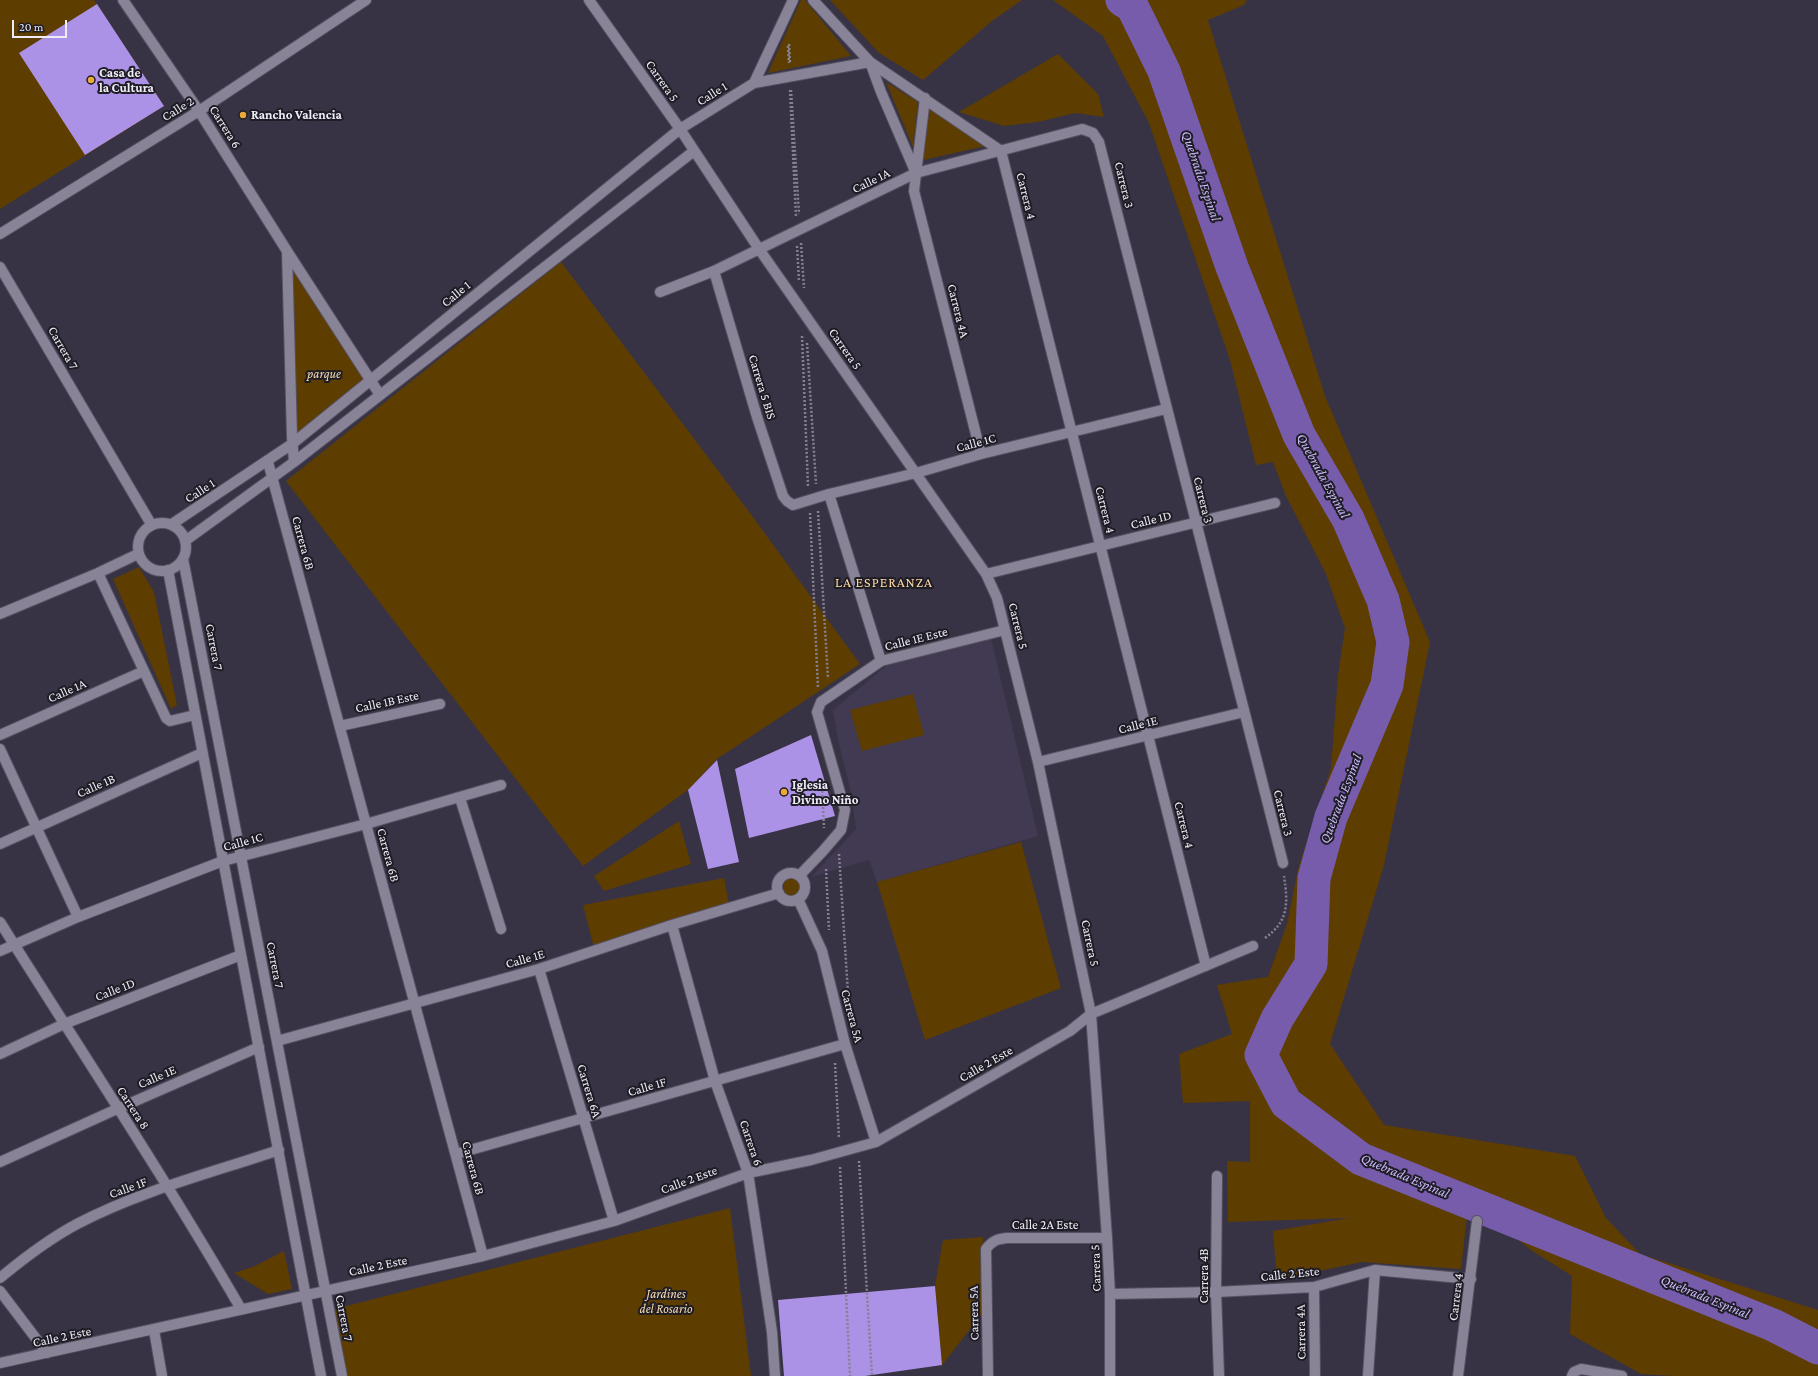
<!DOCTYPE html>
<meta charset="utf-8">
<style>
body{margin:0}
#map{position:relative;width:1818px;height:1376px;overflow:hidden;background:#383344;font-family:"Crimson Pro",serif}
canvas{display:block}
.scale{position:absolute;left:12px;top:20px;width:55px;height:18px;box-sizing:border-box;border:2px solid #efecf7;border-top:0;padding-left:5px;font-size:12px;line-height:14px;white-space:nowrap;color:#efecf7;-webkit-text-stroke:3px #1e1c24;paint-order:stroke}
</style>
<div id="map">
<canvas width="1818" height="1376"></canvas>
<div class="scale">20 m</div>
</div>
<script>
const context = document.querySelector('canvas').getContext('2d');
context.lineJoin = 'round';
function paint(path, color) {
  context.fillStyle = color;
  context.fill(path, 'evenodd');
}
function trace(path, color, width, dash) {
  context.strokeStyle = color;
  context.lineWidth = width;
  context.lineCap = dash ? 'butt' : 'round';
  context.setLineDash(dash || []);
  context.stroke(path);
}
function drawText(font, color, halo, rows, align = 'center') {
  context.font = font + ' "Crimson Pro",serif';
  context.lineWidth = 4;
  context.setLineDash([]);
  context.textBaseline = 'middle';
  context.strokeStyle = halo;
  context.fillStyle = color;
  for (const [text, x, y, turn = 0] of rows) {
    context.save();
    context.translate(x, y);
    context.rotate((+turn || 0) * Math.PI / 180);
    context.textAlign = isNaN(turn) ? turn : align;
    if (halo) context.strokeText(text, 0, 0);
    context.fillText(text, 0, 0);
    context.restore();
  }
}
const built = new Path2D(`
 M990,634l48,202 -161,46 -8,-22 -58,17 45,-48 -5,-37 -13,-52 -5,-30 58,-48z`);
const green = new Path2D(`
 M0,0h94l70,106 -164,103z
 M801,0h4l46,56 -83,17z
 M830,0h192l-30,21 -69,59 -44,-27z
 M1053,0h194l-3,5 -36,15 117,376 105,246 -46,223 -54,179 54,81 191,31 31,62 34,36 178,56v66h-144l-33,-2 -71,-40 2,-58 -41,-26 -46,-37 -18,2 -6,54 -99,-7 -85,18 -4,-49 76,-13 -121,4 -1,-61 23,1v-61l-67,2 -4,-49 53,-20 -15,-49 51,-8 19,-53 11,-55 33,-101 7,-92 7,-48 -19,-54 -40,-78 -13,-34 -17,3 -26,-105 -81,-237 -46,-87z
 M1058,54l40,40 6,23 -29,-4 -37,9 -34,4 -45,-14z
 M886,82l32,20 -5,45z
 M928,108l58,38 -63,14z
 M561,262l189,251 110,151 -143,95 -29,31 -105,76 -297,-385z
 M300,270l65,112 -73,55 1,-165z
 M139,567l15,25 23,113 -6,4 -58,-130z
 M913,694l11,41 -62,16 -12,-41z
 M679,821l12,43 -87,27 -10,-15z
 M1021,842l40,146 -136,52 -48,-158z
 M783 887a10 10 0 1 1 20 0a10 10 0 1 1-20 0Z
 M724,878l5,26 -135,44 -11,-43z
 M730,1208l21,168h-406l-14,-66z
 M983,1237l-2,78 -39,50 -7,-79 8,-46z
 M284,1251l8,38 -24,5 -34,-21 21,-7z`);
const river = new Path2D(`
 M1122,0l10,6 32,65 68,196 67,168 49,84 35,81 10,42 -6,43 -56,132 -17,61 -3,86 -34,55 -16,36 25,48 75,56 412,166 45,23`);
const building = new Path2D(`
 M97,4l67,102 -79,49 -66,-102z
 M811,735l24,81 -86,22 -14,-69z
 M717,760l22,102 -31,7 -20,-79z
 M935,1286l7,79 -77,11h-81l-6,-76z`);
const path = new Path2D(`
 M789,44l1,19
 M788,46l1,17
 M790,90l6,127
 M791,90l8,124
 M801,243l3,45
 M797,246l2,35
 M802,336l6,150
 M807,343l9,141
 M818,511l10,168
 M810,513l8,175
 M822,787l2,41
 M839,854l9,139
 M826,869l3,61
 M1265,938c24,-17 23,-35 19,-62
 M835,1063l4,75
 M859,1161l13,215
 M840,1167l10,209`);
const service = new Path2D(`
 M660,292l54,-21`);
const minor = new Path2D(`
 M123,0l76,111 88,140 93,144
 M589,0l91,129 79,120 227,325 11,24 41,164 53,252 16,224 3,56v82
 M813,0l57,62 131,89 205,815
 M870,62l11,30 34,79
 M754,83l39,-83
 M925,98l-11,93 67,263
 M0,234l199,-123 167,-111
 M287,251l5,186 2,25
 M0,267l151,257
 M1166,409l-185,45 -65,19 -87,21 -36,11 -6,-4 -4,-5 -26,-79 -43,-146 202,-98 166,-44 11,4 6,9 184,721
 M268,462l215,794
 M829,494l52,167
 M138 547a24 24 0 1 1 48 0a24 24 0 1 1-48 0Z
 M172,524l120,-80 388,-315 74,-46 116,-21
 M185,541l109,-79 400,-311
 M183,559l159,817
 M168,570l153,806
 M98,573l68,145 4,3 25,-6
 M986,574l289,-71
 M0,614l98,-41 40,-19
 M340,726l100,-22
 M0,735l144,-64
 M0,749l78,168
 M1038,762l206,-50
 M460,798l41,131
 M0,844l202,-91
 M777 887a14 14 0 1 1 28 0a14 14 0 1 1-28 0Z
 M799,876l24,-25 18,-21 4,-20 -28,-98 4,-10 60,-41 124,-31
 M798,899l24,52 23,93 31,98
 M0,922c81,129 165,256 241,387
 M672,925l43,156 33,92 24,159 3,44
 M0,951l78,-34 145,-56 143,-37 135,-39
 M539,969l75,252
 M277,1041l262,-72 133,-44 107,-32
 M0,1054l64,-30 177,-69
 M456,1154l389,-110
 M0,1162l117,-53 142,-62
 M1217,1176l-1,116 3,84
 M0,1278c24,-20 49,-39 77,-54 63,-33 134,-51 202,-74
 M1314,1287l1,89
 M0,1291l47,62
 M1110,1294l106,-2 98,-5 61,-17 96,9
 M154,1330l8,46
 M0,1363l483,-107 131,-35 134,-48 63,-13 65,-18 194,-111 21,-17 162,-68
 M988,1376l-2,-127c6,-8 11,-10 21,-11h100
 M1368,1376l7,-106
 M1458,1376l19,-155
 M1572,1376l2,-4 7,-3 41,7`);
const markers = [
 [91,80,4,"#eba939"],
 [243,115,4,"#eba939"],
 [784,792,4,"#eba939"]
];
const poiNames = [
 ["Casa de",99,73],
 ["la Cultura",99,88],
 ["Rancho Valencia",251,115],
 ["Iglesia",792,785],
 ["Divino Niño",792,800]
];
const streetNames = [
 ["Carrera 5",662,81,55],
 ["Calle 1",712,94,-32],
 ["Calle 2",178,109,-32],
 ["Carrera 6",225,127,58],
 ["Calle 1A",871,181,-26],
 ["Carrera 3",1124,185,76],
 ["Carrera 4",1026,196,76],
 ["Calle 1",456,294,-39],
 ["Carrera 4A",958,311,76],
 ["Carrera 7",63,348,60],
 ["Carrera 5",845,349,55],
 ["Carrera 5 BIS",762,387,73],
 ["Calle 1C",976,443,-15],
 ["Calle 1",200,491,-33],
 ["Carrera 3",1203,500,76],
 ["Carrera 4",1105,510,76],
 ["Calle 1D",1151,520,-14],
 ["Carrera 6B",303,543,75],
 ["Carrera 5",1018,626,76],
 ["Calle 1E Este",916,639,-14],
 ["Carrera 7",214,647,79],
 ["Calle 1A",67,691,-24],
 ["Calle 1B Este",387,702,-12],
 ["Calle 1E",1138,725,-14],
 ["Calle 1B",96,786,-24],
 ["Carrera 3",1283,813,76],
 ["Carrera 4",1184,825,76],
 ["Calle 1C",243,842,-15],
 ["Carrera 6B",388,855,75],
 ["Carrera 5",1090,943,78],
 ["Calle 1E",525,959,-16],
 ["Carrera 7",275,965,79],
 ["Calle 1D",115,990,-21],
 ["Carrera 5A",852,1016,75],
 ["Calle 2 Este",986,1064,-30],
 ["Calle 1E",157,1077,-23],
 ["Calle 1F",647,1087,-16],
 ["Carrera 6A",589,1091,73],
 ["Carrera 8",133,1108,57],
 ["Carrera 6",751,1143,71],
 ["Carrera 6B",473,1168,75],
 ["Calle 2 Este",689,1180,-20],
 ["Calle 1F",128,1188,-20],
 ["Calle 2A Este",1045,1225],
 ["Calle 2 Este",378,1266,-12],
 ["Carrera 5",1096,1268,-92],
 ["Calle 2 Este",1290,1274,-6],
 ["Carrera 4B",1204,1276,-90],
 ["Carrera 4",1456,1297,-83],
 ["Carrera 5A",974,1313,-91],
 ["Carrera 7",344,1318,79],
 ["Carrera 4A",1301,1332,-91],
 ["Calle 2 Este",62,1337,-12]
];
const parkNames = [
 ["parque",324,374],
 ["Jardines",666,1294],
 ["del Rosario",666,1309]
];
const waterNames = [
 ["Quebrada Espinal",1201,176,71],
 ["Quebrada Espinal",1323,476,61],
 ["Quebrada Espinal",1341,799,-69],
 ["Quebrada Espinal",1405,1176,23],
 ["Quebrada Espinal",1705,1297,22]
];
const neighbourhoodNames = [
 ["LA ESPERANZA",884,583]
];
paint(built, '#413a52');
paint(green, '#5d3d00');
trace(river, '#775cac', 33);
paint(building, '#ac92e6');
trace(service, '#555160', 12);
trace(minor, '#555160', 12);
trace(path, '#858190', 2.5, [2, 2]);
trace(service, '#898398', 10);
trace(minor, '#898398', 10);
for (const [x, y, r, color] of markers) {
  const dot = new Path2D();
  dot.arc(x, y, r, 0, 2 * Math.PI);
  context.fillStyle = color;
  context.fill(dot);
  trace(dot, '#1e1c24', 1.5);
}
drawText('bold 13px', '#efecf7', '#1e1c24', poiNames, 'left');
drawText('13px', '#efecf7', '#1e1c24', streetNames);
drawText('italic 13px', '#f6d9b1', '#1e1c24', parkNames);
drawText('italic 14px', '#cab8f9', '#1e1c24', waterNames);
context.letterSpacing = '1px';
drawText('14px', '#fcd7a2', '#1e1c24', neighbourhoodNames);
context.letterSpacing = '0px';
</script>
